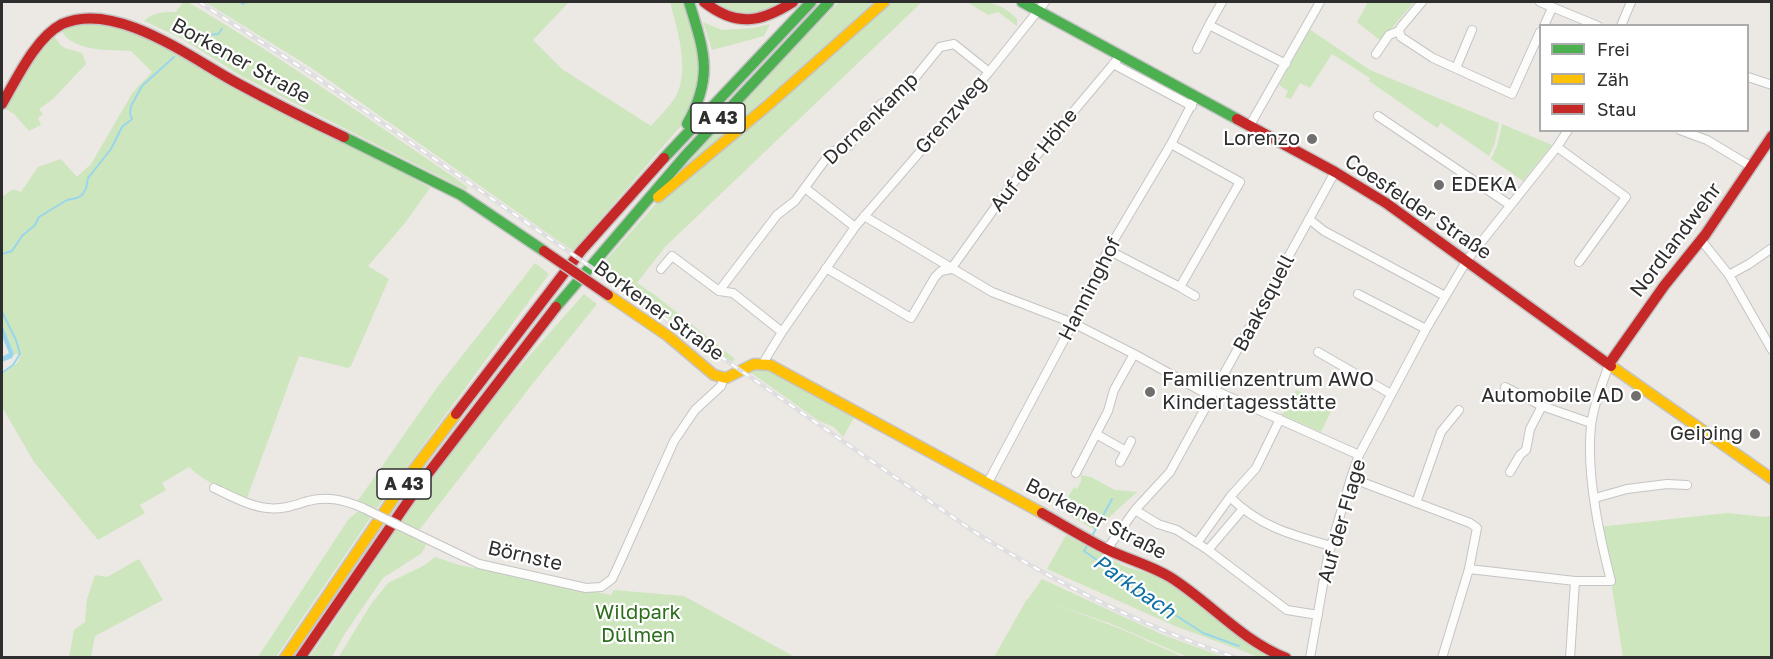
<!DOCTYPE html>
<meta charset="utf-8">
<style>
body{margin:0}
#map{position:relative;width:1773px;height:659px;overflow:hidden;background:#ece8e4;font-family:"Golos Text",sans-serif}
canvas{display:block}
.frame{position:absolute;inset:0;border:3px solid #2e2e2e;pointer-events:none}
.legend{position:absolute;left:1539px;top:24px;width:210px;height:108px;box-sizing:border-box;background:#fff;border:2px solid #ababab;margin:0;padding:8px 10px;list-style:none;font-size:18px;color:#2e2e2e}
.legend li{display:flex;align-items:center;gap:12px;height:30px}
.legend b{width:30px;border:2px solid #ababab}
</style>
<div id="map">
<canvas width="1773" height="659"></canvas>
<div class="frame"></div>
<ul class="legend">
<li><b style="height:8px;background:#4caf50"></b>Frei</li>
<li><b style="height:8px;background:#ffc107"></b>Zäh</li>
<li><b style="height:8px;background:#c62828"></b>Stau</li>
</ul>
</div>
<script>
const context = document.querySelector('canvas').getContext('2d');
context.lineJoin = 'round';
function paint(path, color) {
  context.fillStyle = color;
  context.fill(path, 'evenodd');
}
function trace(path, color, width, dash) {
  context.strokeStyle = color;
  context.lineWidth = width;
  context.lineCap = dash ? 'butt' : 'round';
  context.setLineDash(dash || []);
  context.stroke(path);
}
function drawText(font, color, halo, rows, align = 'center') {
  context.font = font + ' "Golos Text",sans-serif';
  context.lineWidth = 4.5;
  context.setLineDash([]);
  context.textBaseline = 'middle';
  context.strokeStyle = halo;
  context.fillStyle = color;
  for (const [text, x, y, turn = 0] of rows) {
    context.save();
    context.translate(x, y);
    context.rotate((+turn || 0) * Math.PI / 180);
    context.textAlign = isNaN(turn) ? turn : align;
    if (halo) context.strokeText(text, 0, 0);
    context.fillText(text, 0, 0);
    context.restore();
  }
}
const green = new Path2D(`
 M183,2h5c96,57 188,122 280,185l-2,3 -225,-114 -60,-38 -37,-17c8,-9 21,-9 32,-9z
 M205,2h364l-36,38 29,29 89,57c8,-9 17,-18 24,-28 16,-28 2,-68 -5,-96h16l16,71 -17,48 -112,130 -263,-184z
 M708,2h81l-47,15z
 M839,2h38l-200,173 78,-86 12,-11 -1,-1z
 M889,2h33l-257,245 -28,36 18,12 80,64 -3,3 -134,-93 62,-70z
 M967,2c20,-1 35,1 50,17v7l-19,-14 -10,3z
 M1368,2h46l-33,39 -24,-19z
 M703,22l19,8 31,-2 17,-4 -6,12 -52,14z
 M83,23l34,3 23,6 23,11 45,29 36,20 117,57 69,39 -25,35 -37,43 21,13 -38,87 -3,2 -49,-12 -52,142c-21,-6 -42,-16 -58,-31l-27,16 4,7 -26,15 5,8 -47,27 -64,-78 -32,-55v-32l16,-13 3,-7 -7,-1 -12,-30v-127l11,-8 8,3 17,-25 23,-8 16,18 14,-13 42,-72 19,-20 -21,-21c-20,-1 -61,1 -70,-22l11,-5z
 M1309,29l61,41 129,53 -4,20 -6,13 -48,-33 -4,5 -68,-47 1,-3 -38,-24 -22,34 -10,-5 -9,16 -6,-2 3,-6 -9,-6z
 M54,35c8,16 13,13 28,18l4,11 -33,35 -14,10 4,5 -5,4 3,7 -12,6 -15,-17 -10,-6 28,-46z
 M1502,124l50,21 -29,36 -32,-22 6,-13z
 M535,263l14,11 -174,237 -18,-9 79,-113z
 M584,294l13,10 -63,78 -114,147 -4,2 -15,-8 46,-65 67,-85z
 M760,369l15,3 79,46 -11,19 -9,-10 -15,-6 -69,-49z
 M1296,390l38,15 -13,27 -39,-17z
 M1081,475l10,2 24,13 22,2 -42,38 -35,-20 14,-23 3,2 4,-8z
 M358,511l13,6 -95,140h-18l90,-137z
 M1727,513l39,4 5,-1v141h-148l-12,-76 -13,-54z
 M397,529l22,10 7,6 -4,8 -39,25 -39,57 -12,22 -23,1z
 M1066,535l58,31 29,9 21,10 63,51 34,21h-12l-84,-31 -128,-57z
 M435,557l24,8 152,30 3,-5 70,6 111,61 -457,1 33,-54 17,-21 37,-18z
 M139,559l24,41 -68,36 -4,21h-22l5,-27 11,-8 2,-23 8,-24 12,2z
 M1042,579l119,55 63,23h-37l-73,-32 -65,-23 72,27 62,28h-189l33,-58h1z`);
const water = new Path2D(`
 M2,324l12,30 -2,4 -10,4v-5l7,-4 -7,-17z`);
const stream = new Path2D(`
 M242,4l4,-2
 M194,41l12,-6 12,-1 4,-5
 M2,254l10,-3 10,-15 13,-11 4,-8 28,-17 10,-2 5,-3 4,-6 2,-11 23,-29 11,-22 10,-8 -2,-6 1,-7 11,-20 32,-29
 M2,312l14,28 4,14 -7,11 -11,8
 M1092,536l20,-37
 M1088,544l-4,7 26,18 21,20 35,20 37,24 36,13`);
const street = new Path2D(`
 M1222,2l-13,23 77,39
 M1422,2l-21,25 -2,4 2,6 32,21 79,36 28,-62
 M1540,2l58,24
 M1544,26l8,-18
 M1621,26l10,-24
 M1197,49l12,-24
 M1376,54l13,-19 10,-4
 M1113,64l79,42
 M1456,68l16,-38
 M1748,77l24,8
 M1378,116l132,89
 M1250,125l70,-123
 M1680,130l27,10 45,27
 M1557,147l69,50 -47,65
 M805,188l50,39
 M864,216l128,76 81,31 61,31 69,38 13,-1 143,64
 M1309,219l15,12 121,65
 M1701,240l28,35 43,75
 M1108,250l72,37 60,-105 -69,-38
 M826,268l85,50 24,-41 6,-6 10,-2 58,-81 112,-133
 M661,269l11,-13 47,35 14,2 49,39
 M1729,275l20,-11 23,-16
 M1180,287l15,9
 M719,291l58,-76 18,-14 36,-49 18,-6 32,-42 20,-9 39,-48 14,-3 35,28
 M1358,294l68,35
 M1318,352l73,42
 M763,363l19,-31 73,-105 134,-155 56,-70
 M1505,387l37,19 49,17
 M1096,434l30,17 5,-10
 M1120,462l6,-11
 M1510,472l10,-17 6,-5 4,-21 12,-23
 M1076,473l32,-62 6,-21 20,-36
 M1351,478l119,45 7,5 -8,41 -27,89
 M987,484l86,-161 35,-73 63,-106 25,-48
 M214,488c17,8 35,18 53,20 15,2 28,-3 41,-7 20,-5 37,-1 55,7
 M1230,497c30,30 62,38 101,49
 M1595,498l32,-9 40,-5 20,1
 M1416,503l25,-71 18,-22
 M1135,510l23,14 19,6 31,20 79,60 31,5
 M398,525l81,39 107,24 15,-1 11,-8 8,-17 54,-121 21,-31 26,-24 3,-8
 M1197,543l33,-46 26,-29 24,-49
 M1107,549l28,-39 35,-38 165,-300
 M1208,550l34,-40
 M1469,569l106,12h36c-12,-46 -25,-107 -20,-155 2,-21 12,-43 18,-62
 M1310,658l18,-102 23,-78 8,-23 67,-126 41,-69 90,-113 11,-17
 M1570,658l5,-77`);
const fast = new Path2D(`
 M1022,2l215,117
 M687,124c27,-48 17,-73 2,-122
 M344,137l117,58 83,56
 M664,158l147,-156
 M556,307l129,-151 144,-154`);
const slow = new Path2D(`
 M658,197l109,-91 117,-104
 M608,295l60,41 46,39 12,3 28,-14 16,1 272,148
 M1611,366l161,113
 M285,658l121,-178 50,-66`);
const jam = new Path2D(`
 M704,2c32,25 56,21 89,0
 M2,104c14,-24 34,-67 60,-80 54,-24 130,35 175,59 35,19 71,37 107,54
 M1237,119l98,53 51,31 225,163
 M1609,364l55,-78 41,-51 67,-99
 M456,414l125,-163 83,-93
 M1042,513c21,12 42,25 64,36 21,10 44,16 64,28 40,25 71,63 116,81
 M300,658l120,-174 136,-177`);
const rail = new Path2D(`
 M199,2l114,73 660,456c83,52 171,96 264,127`);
const streetBridge = new Path2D(`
 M363,508l35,17`);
const jamBridge = new Path2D(`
 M544,251l64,44`);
const markers = [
 [1312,139,6,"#706f6e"],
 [1439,185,6,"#706f6e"],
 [1150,392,6,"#706f6e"],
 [1636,396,6,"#706f6e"],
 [1755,434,6,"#706f6e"]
];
const shields = [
 [718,118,54],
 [404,484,54]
];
const shieldNames = [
 ["A 43",718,118],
 ["A 43",404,484]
];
const streetNames = [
 ["Borkener Straße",241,61,29],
 ["Grenzweg",951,115,-49],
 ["Dornenkamp",871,119,-44],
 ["Auf der Höhe",1034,160,-51],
 ["Coesfelder Straße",1418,207,34],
 ["Nordlandwehr",1676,240,-53],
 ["Hanninghof",1090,289,-63],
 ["Baaksquell",1264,303,-62],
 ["Borkener Straße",659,311,36],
 ["Borkener Straße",1096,519,27],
 ["Auf der Flage",1342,521,-74],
 ["Börnste",525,556,13]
];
const poiNames = [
 ["Lorenzo",1300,139],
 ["EDEKA",1451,185,"left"],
 ["Familienzentrum AWO",1162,380,"left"],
 ["Kindertagesstätte",1162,403,"left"],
 ["Automobile AD",1624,396],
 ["Geiping",1743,434]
];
const parkNames = [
 ["Wildpark",638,613],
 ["Dülmen",638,636]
];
const waterNames = [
 ["Parkbach",1134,587,35]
];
paint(green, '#cee6be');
paint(water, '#99d6ec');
trace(stream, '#99d6ec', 2);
trace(street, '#c5c4c5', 10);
trace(fast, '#c5c4c5', 13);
trace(slow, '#c5c4c5', 13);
trace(jam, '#c5c4c5', 13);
trace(street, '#fcfcfb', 8);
trace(fast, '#4caf50', 10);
trace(slow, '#ffc107', 10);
trace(jam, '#c62828', 10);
trace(rail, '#dfdfe1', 4.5);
trace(rail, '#fff', 2, [7]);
trace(streetBridge, '#c5c4c5', 10, []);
trace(jamBridge, '#c5c4c5', 13, []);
trace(streetBridge, '#fcfcfb', 8);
trace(jamBridge, '#c62828', 10);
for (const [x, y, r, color] of markers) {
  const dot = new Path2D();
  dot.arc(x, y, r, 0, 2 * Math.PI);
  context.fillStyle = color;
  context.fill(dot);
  trace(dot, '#fff', 2);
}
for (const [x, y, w] of shields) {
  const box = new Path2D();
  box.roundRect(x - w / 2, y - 15, w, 30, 4.5);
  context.fillStyle = '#fff';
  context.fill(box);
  trace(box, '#2e2e2e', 1.5);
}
drawText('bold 18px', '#2e2e2e', null, shieldNames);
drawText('20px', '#2e2e2e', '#fff', streetNames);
drawText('20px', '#2e2e2e', '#fff', poiNames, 'right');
drawText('20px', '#2c6e1b', '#fff', parkNames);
drawText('italic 21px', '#0d6fa3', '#fff', waterNames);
</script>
